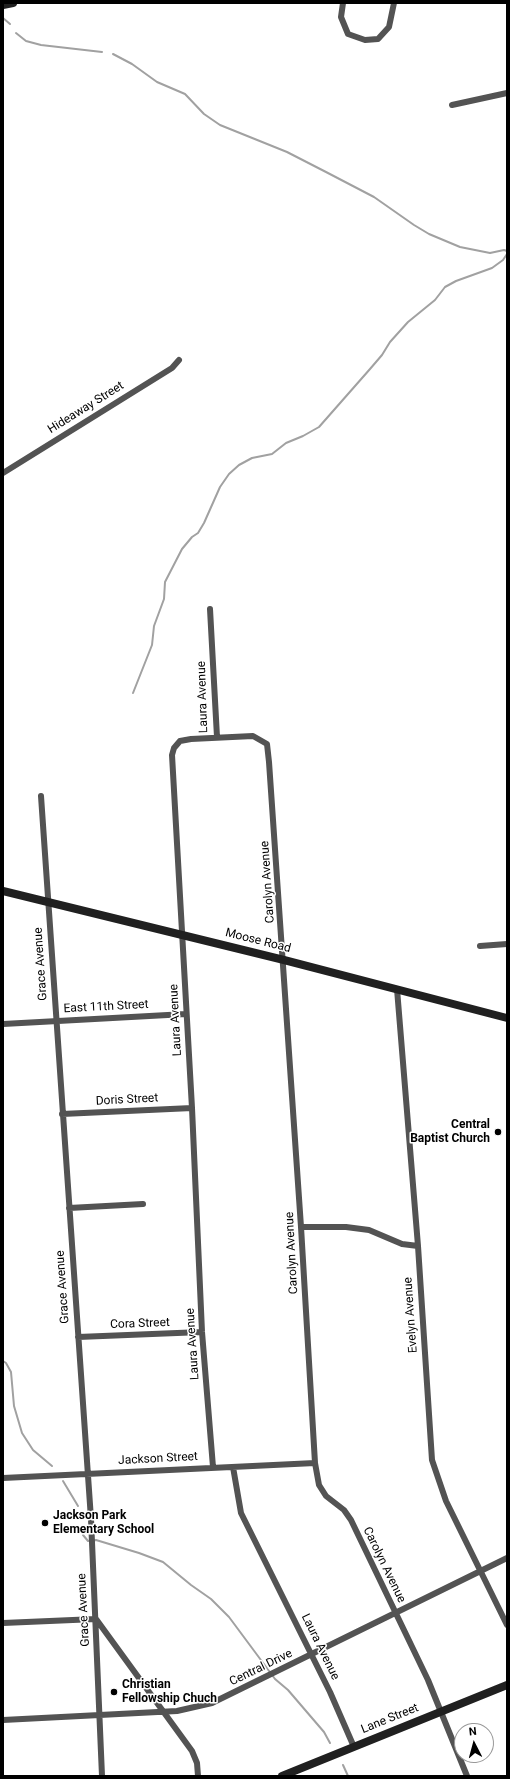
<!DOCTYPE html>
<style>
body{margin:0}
#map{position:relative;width:510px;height:1779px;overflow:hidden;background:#fff;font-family:Roboto,sans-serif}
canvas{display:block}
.frame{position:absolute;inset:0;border:4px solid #000;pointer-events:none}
.north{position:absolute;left:454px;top:1723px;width:40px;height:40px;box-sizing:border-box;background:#fff;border:1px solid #999;border-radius:50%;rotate:354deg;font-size:11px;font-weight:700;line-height:16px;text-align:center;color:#000}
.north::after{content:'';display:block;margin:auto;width:14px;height:18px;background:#000;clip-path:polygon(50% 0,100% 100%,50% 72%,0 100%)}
</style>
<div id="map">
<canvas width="510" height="1779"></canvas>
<div class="frame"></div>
<div class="north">N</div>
</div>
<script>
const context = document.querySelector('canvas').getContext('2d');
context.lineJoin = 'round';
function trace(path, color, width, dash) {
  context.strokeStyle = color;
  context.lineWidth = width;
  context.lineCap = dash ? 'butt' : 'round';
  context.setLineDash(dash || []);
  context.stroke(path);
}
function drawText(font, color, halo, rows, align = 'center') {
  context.font = font + ' Roboto,sans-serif';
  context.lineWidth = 3;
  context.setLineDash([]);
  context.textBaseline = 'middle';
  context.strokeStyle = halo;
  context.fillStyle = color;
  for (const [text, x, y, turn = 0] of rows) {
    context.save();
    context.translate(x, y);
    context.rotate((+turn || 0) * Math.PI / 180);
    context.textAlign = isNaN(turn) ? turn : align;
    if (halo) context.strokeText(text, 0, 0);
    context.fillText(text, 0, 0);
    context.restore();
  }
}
const stream = new Path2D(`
 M3,18l7,6
 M16,33l10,8 15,4 61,7
 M113,54l19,10 25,18 28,12 19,20 16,11 67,27 39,20 48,25 40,28 15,9 31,13 30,6 14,-3 3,1
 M133,693l19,-48 2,-19 10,-27 1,-17 17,-33 10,-12 6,-4 6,-10 16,-36 9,-13 10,-9 13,-7 20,-4 14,-11 17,-7 16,-9 51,-58 12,-14 8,-13 18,-20 27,-22 10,-13 11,-6 36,-13 11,-8 4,-6
 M3,1361l3,2 5,9 3,34 8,27 11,17 19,16
 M63,1481l15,25
 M83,1535l5,6 8,-1 43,13 24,9 28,23 20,14 18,18 46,62 13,11 36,42 6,11
 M343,1765l5,11`);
const street = new Path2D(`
 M343,3l-2,14 7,17 17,6 13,-1 11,-12 5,-24
 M452,105l55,-12
 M3,473l169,-105 7,-8
 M210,609l7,128
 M41,796l50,723 11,257
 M480,946l27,-2
 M397,989l21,257 14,214 14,41 61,124
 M3,1024l183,-10
 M62,1114l130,-6
 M69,1208l74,-4
 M301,1227h45l23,3 33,14 16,2
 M78,1337l124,-5
 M213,1467l-11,-135 -10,-224 -20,-353 2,-7 6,-7 11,-2 62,-3 14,8 2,18 32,465 14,236 4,22 7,11 18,14 7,10 77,160 39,96
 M233,1467l8,46 89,179 24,55
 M3,1478l312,-15
 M3,1623l93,-4 96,132 5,12 1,13
 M3,1720l174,-9 35,-8 295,-145`);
const secondary = new Path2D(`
 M3,5l10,-2
 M3,891l281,69 223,58
 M282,1776l225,-91`);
const markers = [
 [498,1132,4,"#000"],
 [45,1523,4,"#000"],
 [114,1692,4,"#000"]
];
const streetNames = [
 ["Hideaway Street",86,408,-32],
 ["Laura Avenue",203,697,-92],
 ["Carolyn Avenue",268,882,-94],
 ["Moose Road",258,941,14],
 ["Grace Avenue",41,964,-94],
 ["East 11th Street",106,1007,-3],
 ["Laura Avenue",176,1020,-93],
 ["Doris Street",127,1100,-3],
 ["Carolyn Avenue",292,1253,-93],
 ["Grace Avenue",63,1287,-94],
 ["Evelyn Avenue",411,1315,-94],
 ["Cora Street",140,1324,-2],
 ["Laura Avenue",193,1344,-94],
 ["Jackson Street",158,1459,-3],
 ["Carolyn Avenue",384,1565,64],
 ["Grace Avenue",84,1610,-93],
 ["Laura Avenue",320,1647,64],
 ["Central Drive",261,1668,-26],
 ["Lane Street",390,1719,-22]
];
const poiNames = [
 ["Central",490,1125,"right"],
 ["Baptist Church",490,1139,"right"],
 ["Jackson Park",53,1516],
 ["Elementary School",53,1530],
 ["Christian",122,1685],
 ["Fellowship Chuch",122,1699]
];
trace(stream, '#a1a1a1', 2);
trace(street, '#535353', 6);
trace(secondary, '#202020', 8);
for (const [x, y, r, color] of markers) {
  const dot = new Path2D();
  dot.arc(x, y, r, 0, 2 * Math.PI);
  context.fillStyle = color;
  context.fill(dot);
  trace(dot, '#fff', 1.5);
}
drawText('12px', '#000', '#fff', streetNames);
drawText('bold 12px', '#000', '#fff', poiNames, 'left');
</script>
